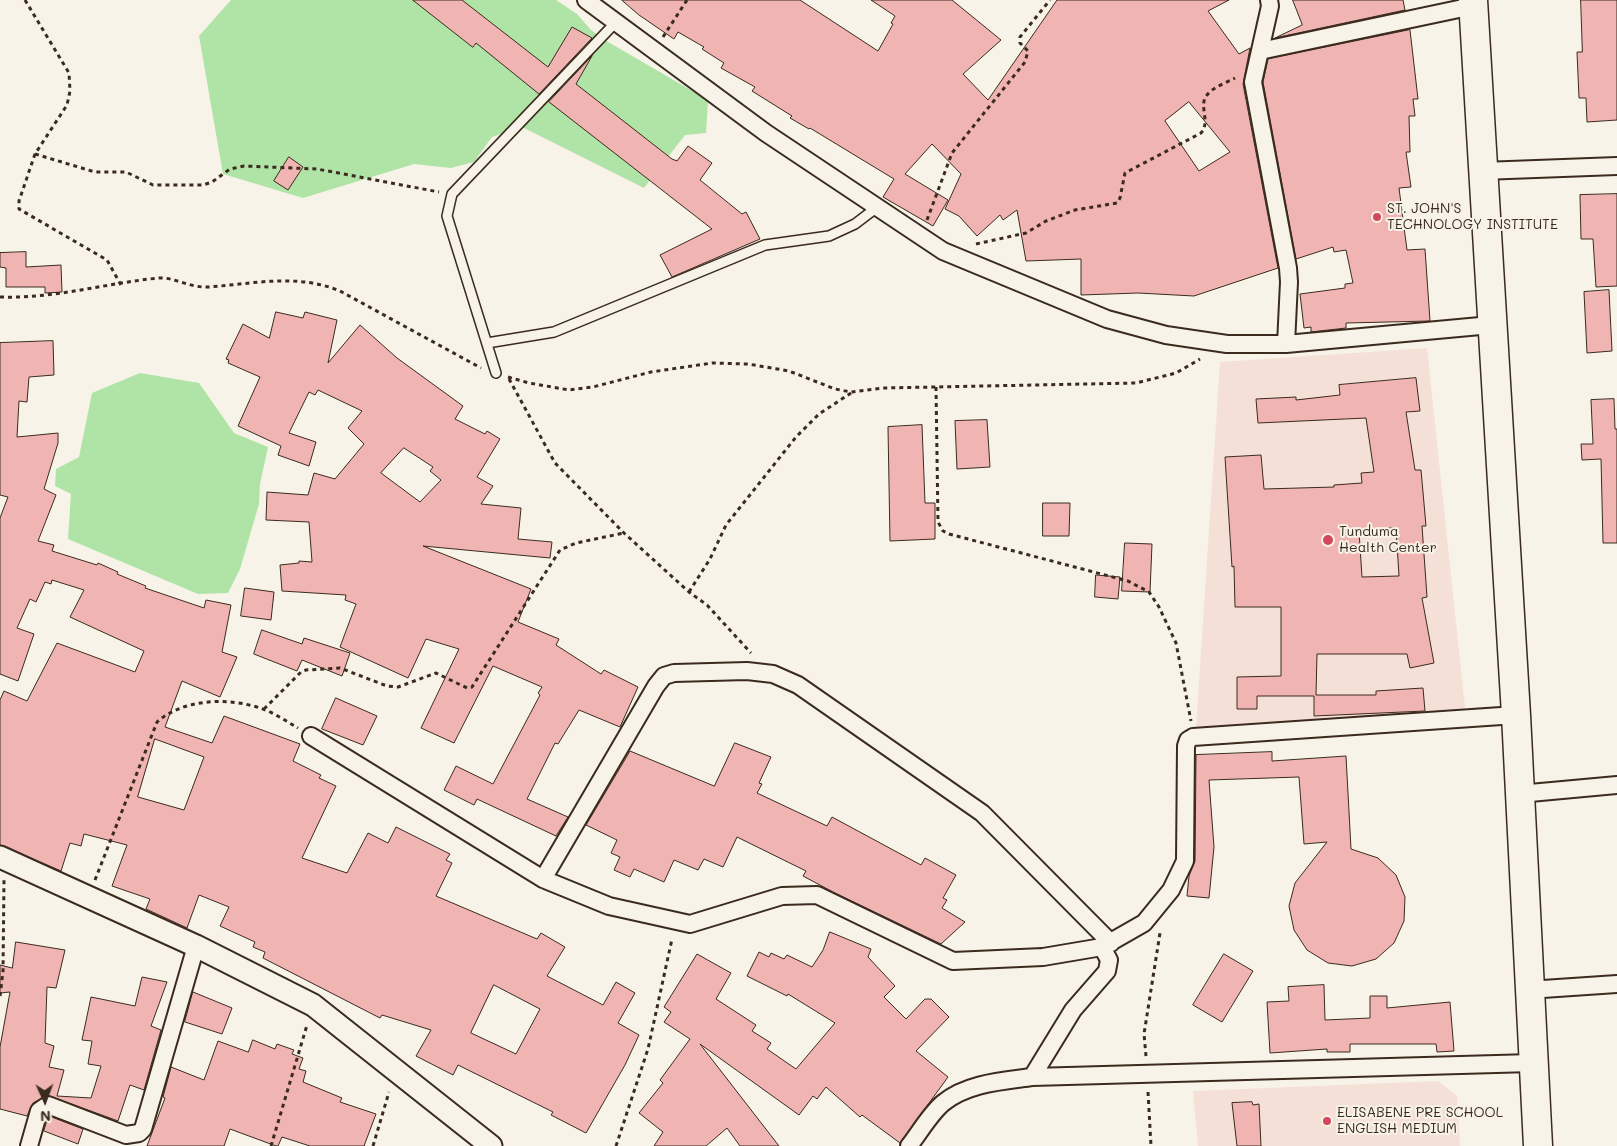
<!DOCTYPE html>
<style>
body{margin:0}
#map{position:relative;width:1617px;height:1146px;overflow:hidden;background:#f7f3e8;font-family:Mali,sans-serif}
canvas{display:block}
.north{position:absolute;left:20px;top:1076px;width:50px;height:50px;-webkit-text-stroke:4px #f7f3e8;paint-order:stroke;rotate:178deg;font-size:14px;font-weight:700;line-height:20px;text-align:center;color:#3b2a1e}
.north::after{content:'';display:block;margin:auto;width:18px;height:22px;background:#3b2a1e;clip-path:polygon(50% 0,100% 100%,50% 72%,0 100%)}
</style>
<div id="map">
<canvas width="1617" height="1146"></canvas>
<div class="north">N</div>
</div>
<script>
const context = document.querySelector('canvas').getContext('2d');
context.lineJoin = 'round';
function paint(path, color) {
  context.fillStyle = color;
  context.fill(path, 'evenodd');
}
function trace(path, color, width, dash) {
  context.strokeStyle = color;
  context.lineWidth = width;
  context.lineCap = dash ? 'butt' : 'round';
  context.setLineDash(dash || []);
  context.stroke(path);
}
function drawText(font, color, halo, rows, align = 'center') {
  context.font = font + ' Mali,sans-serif';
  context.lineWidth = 4;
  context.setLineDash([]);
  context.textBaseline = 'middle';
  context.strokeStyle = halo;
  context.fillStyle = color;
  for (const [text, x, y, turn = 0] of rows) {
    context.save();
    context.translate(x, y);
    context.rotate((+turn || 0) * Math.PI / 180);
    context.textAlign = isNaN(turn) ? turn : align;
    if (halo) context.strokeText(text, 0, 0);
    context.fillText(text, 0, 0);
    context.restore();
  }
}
const built = new Path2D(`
 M1427,348l39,369 -270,11 24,-366z
 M1438,1081l19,15 3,50h-262l-5,-55z`);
const green = new Path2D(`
 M231,0h325l21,14 14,16 12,9 105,61 -2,33 -21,2 -41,53 -122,-61 -30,10 -18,25 -23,6 -37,-4 -111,34 -80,-24 -24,-138z
 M140,373l59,10 35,50 34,14 -8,37 -1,20 -19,65 -12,24 -30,1 -130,-55 3,-45 -16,-8 1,-17 23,-12 13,-64z`);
const building = new Path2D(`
 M413,0h49l86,67 24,-40 20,11 -53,56 -63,-51 -3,4z
 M622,0h178l78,51 15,-27 -2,-1 4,-7 -24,-16h81l49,40 -38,34 25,26 69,-100h172l-21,11 31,43 11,-6 -7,36 35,184 -84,28 -56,-3 -57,2v-36l-55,2 -9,-51 -14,10 -3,-5 -23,21 -18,-20 -14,-7 16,-35 -29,-30 -27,30 43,26 -15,26 -50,-29 11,-18 -84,-51 -1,1 -19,-11 2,-2 -40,-25 3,-4 -34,-19 3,-5 -22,-14 2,-2 -26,-15 -4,7 -35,-24zM1189,102l41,50 -31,19 -34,-50z
 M1293,0h110l2,10 -130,28 27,-13z
 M1581,0h36v120l-30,2 -1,-24h-7l-2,-46h5z
 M1410,30l8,69h-5l2,17h-6l1,36h-4l5,35 -12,1 8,62 18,-1 5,72 -84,2v5l-35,4v-5l-7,1 -4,-34 45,-6v-4l8,-1 -7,-33 -12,2 -1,-5 -37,12 -33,-177 5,-23z
 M592,56l-16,28 96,75 5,2 11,-15 24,17 -12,17 42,34 4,-2 14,27 -88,38 -12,-22 52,-26 -163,-127z
 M289,157l14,10 -15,23 -14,-9z
 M1617,194v92l-21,1 -3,-48h-12l-1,-44z
 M26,252v15l35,-2 1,27 -17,1v-6h-39v-19l-6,-1v-14z
 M1609,290l3,61 -25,2 -3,-61z
 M276,312l27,6 2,-6 32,8 -9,43 32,-38 37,33 66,48 -8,13 30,15 2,-3 13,8 -23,38 16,9 -12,18 40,4 -3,31 34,3 -2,16 -127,-12 108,43 -13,33 41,17 -3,6 45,29 3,-4 34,17 -18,40 -41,-17 -21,34 -3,-1 -28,56 41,18 -12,19 -79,-37 -3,6 -30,-15 12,-24 37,18 47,-89 -2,-2 4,-6 -49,-21 -39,77 -33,-15 38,-79 -33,-10 -18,39 -68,-31 16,-43 -11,-4 1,-5 -64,-4 -2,-26 19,-2v-2l13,1 -3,-40 -43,-2 1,-28 41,3 6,-22 21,6 29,-35 -16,-16 14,-17 -44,-21 -3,5 -6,-3 -20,41 27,9 -7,24 -31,-11 3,-9 -43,-20 22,-49 -32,-14 1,-3 -3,-1 17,-35 26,14zM404,448l29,19 -3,4 11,9 -21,22 -39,-29z
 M53,341l1,34 -25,2 -2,25 -8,-1 -2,36 41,-4v10l-14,46 12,6 -18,46 16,4 -2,6 45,14 1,-2 20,9 -1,2 29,12 -1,2 59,20 2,-8 25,5 -9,47 15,5 -17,40 -38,-16 -17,46 47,16 12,-27 76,28 -7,17 28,14 -2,3 17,8 -34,72 45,15 21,-40 20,10 8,-16 54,27 -4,6 6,3 -16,33 101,43 4,-6 24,14 -18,29 56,29 13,-23 19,11 -17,30 21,12 -14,30 -39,68 -35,-18 2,-3 -95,-47 -5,10 -37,-19 15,-26 -49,-15 -2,3 -117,-60 2,-6 -12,-5 2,-5 -35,-16 9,-19 -30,-12 -12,33 -41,-19 4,-10 -38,-13 15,-41 -43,-11 -3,12 -11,-3 -9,28 -61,-26v-145l4,-9 23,10 30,-58 78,29 9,-21 -74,-34 14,-27 -32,-10 -1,4 -6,-2 -9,20 -6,-3 -13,29 17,6 -16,47 -18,-7v-156l8,-21 -8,-2v-152zM155,739l49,18 -20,53 -46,-13zM494,985l46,24 -24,45 -45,-21z
 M1416,378l4,33 -14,1 9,58h6l5,56h-4l5,71 -5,1 12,65 -24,5 -3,-14h-90l-1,41h60v-4l47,-3 2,23 -111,5v-20h-57v13h-20v-32l44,-1v-69h-46l-1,-41 -2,1 -7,-110 36,-2 3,34 70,-2v-2l28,-2 -1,-10 13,-1 -8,-54 -108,5 -2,-24 40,-2v3l44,-5 -1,-10zM1396,528l3,48 -37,1 -3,-46z
 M1614,399l1,30h2v114h-14l-2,-84 -19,1 -1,-16h12l-2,-44z
 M987,420l3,47 -33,2 -2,-48z
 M922,425l3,78h10v36l-45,2 -2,-114z
 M1043,503h27l-1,33h-26z
 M1125,543l27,1 -2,48 -28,-1z
 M1096,575l24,2 -2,22 -23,-2z
 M245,588l29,4 -3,28 -30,-4z
 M262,630l40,14 2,-6 46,15 -8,23 -40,-16 -5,11 -43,-17z
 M336,698l41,18 -14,29 -41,-16z
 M735,743l36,14 -12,26 3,1 -5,9 70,33 5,-9 89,48 4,-7 31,17 -13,23 4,2 -5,8 23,14 -24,22 -108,-52 -30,-16 3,-5 -69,-34 -14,30 -19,-8 -6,11 -24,-10 -10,22 -30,-13 -4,8 -16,-7 6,-13 -9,-4 6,-13 -31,-15 44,-74 84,35z
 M1272,752v9l74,-5 5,93 27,9 18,17 9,22 -1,24 -10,22 -18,16 -24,7 -24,-3 -21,-13 -13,-20 -5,-24 6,-23 32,-41 -23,2 -5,-67 -90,3 5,67 -5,51 -22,-2 2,-20 6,-15 1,-106z
 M830,932l41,17 -3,8 27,29 -11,11 22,22 19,-20h6l18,18 -33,34 32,26 -48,66 -38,-28 -2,2 -34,-30 -9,12 -4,-3 -14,19 -99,-71 79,102h-39l-13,-18 -21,18h-52l9,-14 -24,-19 24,-30 -3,-3 30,-41 -26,-17 7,-10 -7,-5 33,-53 34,19 -15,26 40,26 -4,6 19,12 -4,6 29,20 39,-46 -47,-29 -1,2 -40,-20 12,-24 10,5 2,-4 13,6 3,-4 25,12 11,-17z
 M16,942l49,8 -9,38 -9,-1 -2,56 9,3 -5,21 15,3 -7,26 34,2 10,-32 -13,-2 4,-23 -10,-1 9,-43 44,9 7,-29 25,5 -16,44 10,4 -17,60 -14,-5 -12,36 -71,-26 -14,8 -6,13 -27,-7v-62l10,-55 -10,1v-28l12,3z
 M1224,954l29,17 -31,51 -29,-17z
 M1324,985l1,35 45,-2v-22h17v12l63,-6 4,49 -17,1 -1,-8h-86v8h-23v-3l-57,4 -3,-51 22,-1 -1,-14z
 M193,992l39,16 -10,26 -37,-12z
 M253,1040l22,9 2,-5 17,6 -2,4 11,4 -4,11 7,2 -3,11 39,16 -2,4 36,12 -12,32h-54l-28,-9 -4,9h-2l-46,-17 -6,17h-77l18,-48 -2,-1 8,-30 33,13 14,-39 30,11z
 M1252,1102l1,3 6,-1 2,42h-24l-5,-43z
 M49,1116l34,13 -5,15 -34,-13z`);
const path = new Path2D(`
 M25,0l44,73 1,18 -3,14 -32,49 -16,47v8l88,51 14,25
 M663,37l24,-37
 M35,154l60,18h31l27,13h50l9,-3 18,-13 14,-3 73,3 122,23
 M927,220l25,-67 73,-91 3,-11 -8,-8v-6l30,-37
 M976,244l50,-11 20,-12 29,-11 42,-7 3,-5 5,-25 76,-40c10,-11 -3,-28 6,-38 6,-8 19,-12 28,-17
 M0,297c54,2 106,-14 159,-19 15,-1 31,10 49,9 44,-3 89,-14 132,4l141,77
 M508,377l21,6 40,7 24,-3 58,-15 61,-9 36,1 41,7 46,18 16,3 32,-4 253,-5 40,-10 24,-14
 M509,379l46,84 69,70 65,59 18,13 44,48
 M936,387l2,135 5,9 6,3 179,47 21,11 10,15 17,36 15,78
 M689,592l21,-33 16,-34 70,-88 23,-23 32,-21
 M264,709l37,-37 5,-2 34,-2 47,18 11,1 38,-14 31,15 5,-1 88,-137 16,-7 48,-10
 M95,880l62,-158c26,-23 70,-25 103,-14 13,4 26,13 38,20
 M0,996l3,-25 1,-91
 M1146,1056l-2,-22 16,-101
 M1148,1092l3,54
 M271,1146l36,-121
 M373,1146l16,-54
 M616,1146l32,-97 24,-110`);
const service = new Path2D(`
 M487,343l67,-11 211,-87 64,-9 26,-12 21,-16
 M496,373l-49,-157 5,-22 164,-172`);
const minor = new Path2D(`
 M586,0l180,133 177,118 164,68 59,16 61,9h59l205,-19
 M1269,0l1,6 -17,76 35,186 1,14 -3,62
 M1260,51l213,-45
 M1482,171l135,-5
 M311,736l232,143 66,27 81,18 92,-28 35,-1 136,66 90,-4 59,-10 42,-24 27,-33 14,-29 1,-115 2,-6 5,-3 323,-22
 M1519,794l98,-9
 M543,879l113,-193 8,-10 10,-3 73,-2 26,3 25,11 184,128 129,130
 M1528,990l89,-6
 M1032,1077l41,-67 34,-39 2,-11 -7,-13
 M29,1146l10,-35 9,-6 78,30 13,-2 4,-4 53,-183
 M909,1146c11,-14 21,-32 34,-43 24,-20 60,-22 89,-26l500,-14`);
const tertiary = new Path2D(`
 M0,857l196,89 117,59 178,141`);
const trunk = new Path2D(`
 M1473,0l43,715 22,431`);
const markers = [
 [1377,217,5,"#d1495b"],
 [1328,540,6,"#d1495b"],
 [1327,1121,5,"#d1495b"]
];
const poiNames = [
 ["ST. JOHN'S",1387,209],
 ["TECHNOLOGY INSTITUTE",1387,225],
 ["Tunduma",1339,532],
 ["Health Center",1339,548],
 ["ELISABENE PRE SCHOOL",1337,1113],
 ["ENGLISH MEDIUM",1337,1129]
];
paint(built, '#f5e0d8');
paint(green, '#afe4a6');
paint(building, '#f0b4b2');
trace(building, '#3b2a1e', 1);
trace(service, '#3b2a1e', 12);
trace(minor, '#3b2a1e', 20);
trace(tertiary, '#3b2a1e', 25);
trace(trunk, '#3b2a1e', 31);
trace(path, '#3b2a1e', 3, [4, 4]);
trace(service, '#f7f3e8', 9);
trace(minor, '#f7f3e8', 16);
trace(tertiary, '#f7f3e8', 21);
trace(trunk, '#f7f3e8', 28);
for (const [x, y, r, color] of markers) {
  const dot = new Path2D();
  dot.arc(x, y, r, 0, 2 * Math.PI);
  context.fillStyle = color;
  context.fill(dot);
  trace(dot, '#f7f3e8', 2);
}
drawText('14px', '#3b2a1e', '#f7f3e8', poiNames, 'left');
</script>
